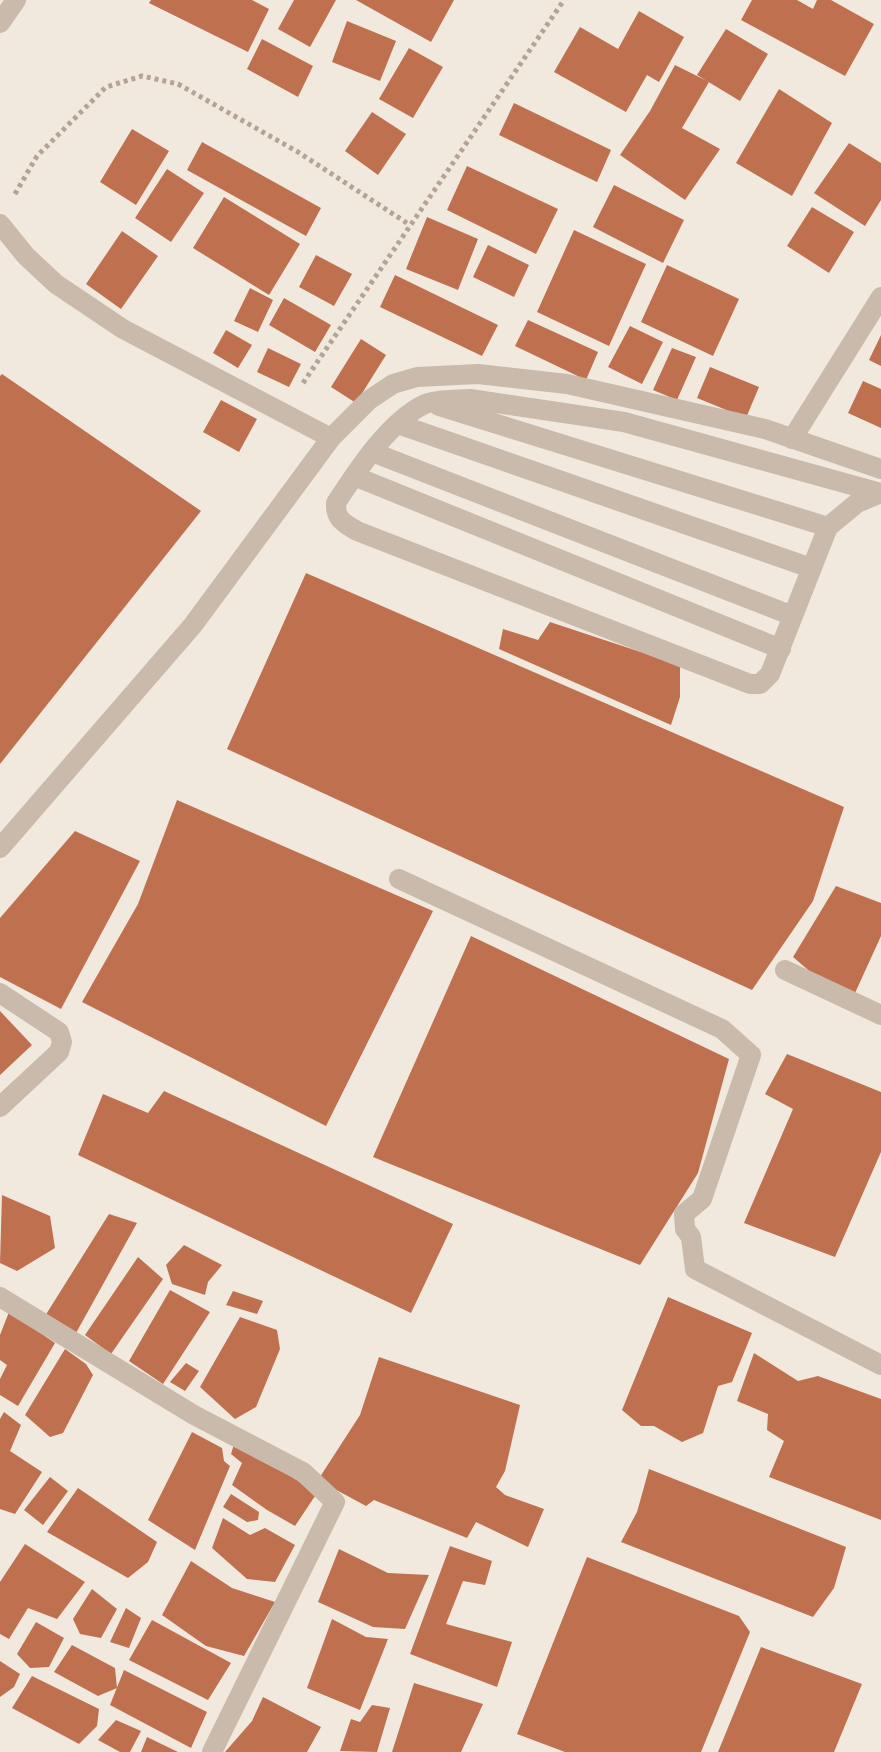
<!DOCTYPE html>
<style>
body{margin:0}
canvas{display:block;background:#f1e9de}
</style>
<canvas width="881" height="1752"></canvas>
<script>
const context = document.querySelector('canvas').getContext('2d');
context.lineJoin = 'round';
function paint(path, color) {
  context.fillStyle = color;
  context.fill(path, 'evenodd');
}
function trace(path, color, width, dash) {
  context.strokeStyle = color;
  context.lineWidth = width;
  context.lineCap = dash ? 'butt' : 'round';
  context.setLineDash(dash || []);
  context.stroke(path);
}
const building = new Path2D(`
 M151,0h101l17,9 -21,43 -99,-49z
 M294,0h42l-26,47 -32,-18z
 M356,0h98l-23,42z
 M752,0h45l16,9 4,-9h14l43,24 -29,52 -104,-56z
 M639,11l45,26 -25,45 -12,-7 -21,37 -72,-40 26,-45 38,22z
 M347,21l49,20 -16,40 -48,-19z
 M726,29l42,25 -28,47 -43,-26z
 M262,39l51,27 -15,31 -51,-28z
 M409,48l34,19 -30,51 -34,-19z
 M675,65l34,17 -27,46 38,21 -35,51 -65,-45 30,-44z
 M779,89l53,34 -40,73 -56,-33z
 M514,103l97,47 -14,32 -98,-47z
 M372,112l34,22 -28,41 -33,-24z
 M132,129l37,22 -33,54 -36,-23z
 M202,142l119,66 -15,28 -119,-66z
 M849,143l32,20v37l-16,26 -51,-33z
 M467,166l91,43 -22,45 -89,-44z
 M167,169l37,24 -33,49 -36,-24z
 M614,185l70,35 -21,43 -70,-36z
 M224,197l76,47 -31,51 -76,-47z
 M812,207l42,25 -25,41 -42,-27z
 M427,217l51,22 -20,51 -52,-21z
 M574,230l72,34 -37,82 -72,-34z
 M122,231l36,25 -37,53 -35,-25z
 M488,245l41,20 -15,32 -41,-20z
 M316,255l36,19 -18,32 -35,-19z
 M667,265l72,34 -26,57 -72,-34z
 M395,275l103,50 -16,31 -102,-49z
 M250,288l23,12 -15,32 -24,-11z
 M284,298l47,27 -16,27 -46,-27z
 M528,320l70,32 -12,28 -71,-34z
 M630,326l33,16 -21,42 -34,-17z
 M226,330l26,15 -14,23 -25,-15z
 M881,335v31l-12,-6z
 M361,339l25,16 -30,48 -25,-16z
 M268,348l33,16 -12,23 -32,-15z
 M672,348l24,9 -19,43 -24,-10z
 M710,367l49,20 -13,31 -49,-20z
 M2,374l199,137 -201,253v-388z
 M863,381l18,8v39l-33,-15z
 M221,400l36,19 -18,33 -36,-20z
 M306,573l538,234 -31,94 -61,89 -525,-241z
 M550,622l130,43v32l-9,28 -172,-76 4,-20 35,11z
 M177,800l256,111 -107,215 -244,-124 56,-98z
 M75,831l65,30 -79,148 -61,-32v-59z
 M836,886l45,17v33l-26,57 -41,-18 -21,-18z
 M471,936l258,123 -31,114 -58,92 -267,-108z
 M0,1011l32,34 -32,30z
 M787,1054l94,38v60l-46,105 -91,-34 49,-114 -28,-15z
 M164,1091l289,133 -42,89 -333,-158 25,-61 45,19z
 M2,1195l48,21 5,32 -38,23 -17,-8z
 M109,1214l28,9 -61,110 -31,-17z
 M184,1245l38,20 -14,17 -3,13 -33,-11 -6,-19z
 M138,1257l25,22 -52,75 -26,-19z
 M170,1290l40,22 -47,72 -34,-23z
 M233,1291l30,10 -6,13 -31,-9z
 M668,1297l84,36 -20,49 -14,4 -15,47 -21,9 -28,-16h-13l-19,-16z
 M9,1312l46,31 -37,63 -18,-11v-16l7,-14 -7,-5v-25z
 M240,1317l37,13 3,19 -24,58 -21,12 -35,-32z
 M65,1349l21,15 7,11 -30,58 -13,4 -25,-22z
 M754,1353l44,28 20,-5 63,23v121l-112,-43 15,-36 -17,-11 1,-16 -31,-13z
 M379,1357l141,48 -15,66 -9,16 9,8 39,14 -16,38 -52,-25 -9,16 -93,-38 -8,6 -48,-26 42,-65z
 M186,1363l13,8 -14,20 -15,-9z
 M4,1412l17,13 -11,26 32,21 -27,42 -15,-5v-90z
 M192,1432l30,16 2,13 6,5 -35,84 -47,-30z
 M235,1441l82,52 -22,33 -28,-16 -35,-25 10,-22 -11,-9z
 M649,1469l197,78 -12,41 -21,29 -192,-75 16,-30z
 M50,1477l18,14 -25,34 -19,-15z
 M78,1488l79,54 -9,20 -20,16 -81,-46z
 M231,1494l28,18 -1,8 -11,2 -24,-15z
 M223,1518l27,17 15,-7 30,17 -20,37 -28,-3 -35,-31z
 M25,1544l60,38 -28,37 -29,-11 -19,31 -9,-5v-52z
 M450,1546l42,15 -7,24 -22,-4 -17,43 66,18 -15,45 -87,-33z
 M339,1549l49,24 41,2 -24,54 -32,-2 -55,-25z
 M587,1557l152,59 11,16 -49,120h-136l-48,-18z
 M191,1561l41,27 43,14 -31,54 -38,-10 -44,-31z
 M92,1589l25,20 -16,29 -21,-4 -7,-15z
 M126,1608l15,10 -12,30 -19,-6z
 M332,1619l34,18 22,2 -28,71 -53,-22z
 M152,1620l79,43 -23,37 -79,-40z
 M36,1622l28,16 -15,29 -19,1 -13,-14z
 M72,1645l43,23 2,20 -19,8 -44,-24z
 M761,1647l101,37 -28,68h-116z
 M0,1661l20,13 -6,13 -14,10z
 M124,1670l83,42 -16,36 -81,-43z
 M32,1676l67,33 -2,17 -18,18 -67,-36z
 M414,1683l69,21 -22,48h-69z
 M263,1697l58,30 -14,25h-82l27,-31z
 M372,1705l18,3 -13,44 -37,-1 11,-32 9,3z
 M116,1720l25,11 -11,21h-10l-22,-12z
 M147,1737l31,15h-37z`);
const path = new Path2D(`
 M15,194l22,-38 69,-69 36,-11 36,8 120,68 112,73
 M303,383l261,-383`);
const minor = new Path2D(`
 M0,23l16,-23
 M0,224l26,32 30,28 67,45 208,109
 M470,399l154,23 257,71 -24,10 -29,24 -58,147 -10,10h-10l-393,-153c-13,-8 -22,-12 -21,-28 21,-32 53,-82 89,-99 13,-5 31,-4 45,-5z
 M439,406l389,121
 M398,424l413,144
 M792,439l89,-142
 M372,452l421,164
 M354,476l427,173
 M0,848l193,-223 138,-187 38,-38 24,-16 24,-7 61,-3 89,10 198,45 116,40
 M399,879l323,150 29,26 -49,144 -18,15 1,15 6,8 4,32 186,96
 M785,970l96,45
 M0,993l59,39 3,10 -3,10 -59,55
 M0,1297l194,118 109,57 32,30 -123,250`);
paint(building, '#bf704e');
trace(path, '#b5a495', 5, [4, 4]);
trace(minor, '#c9baab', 20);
</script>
